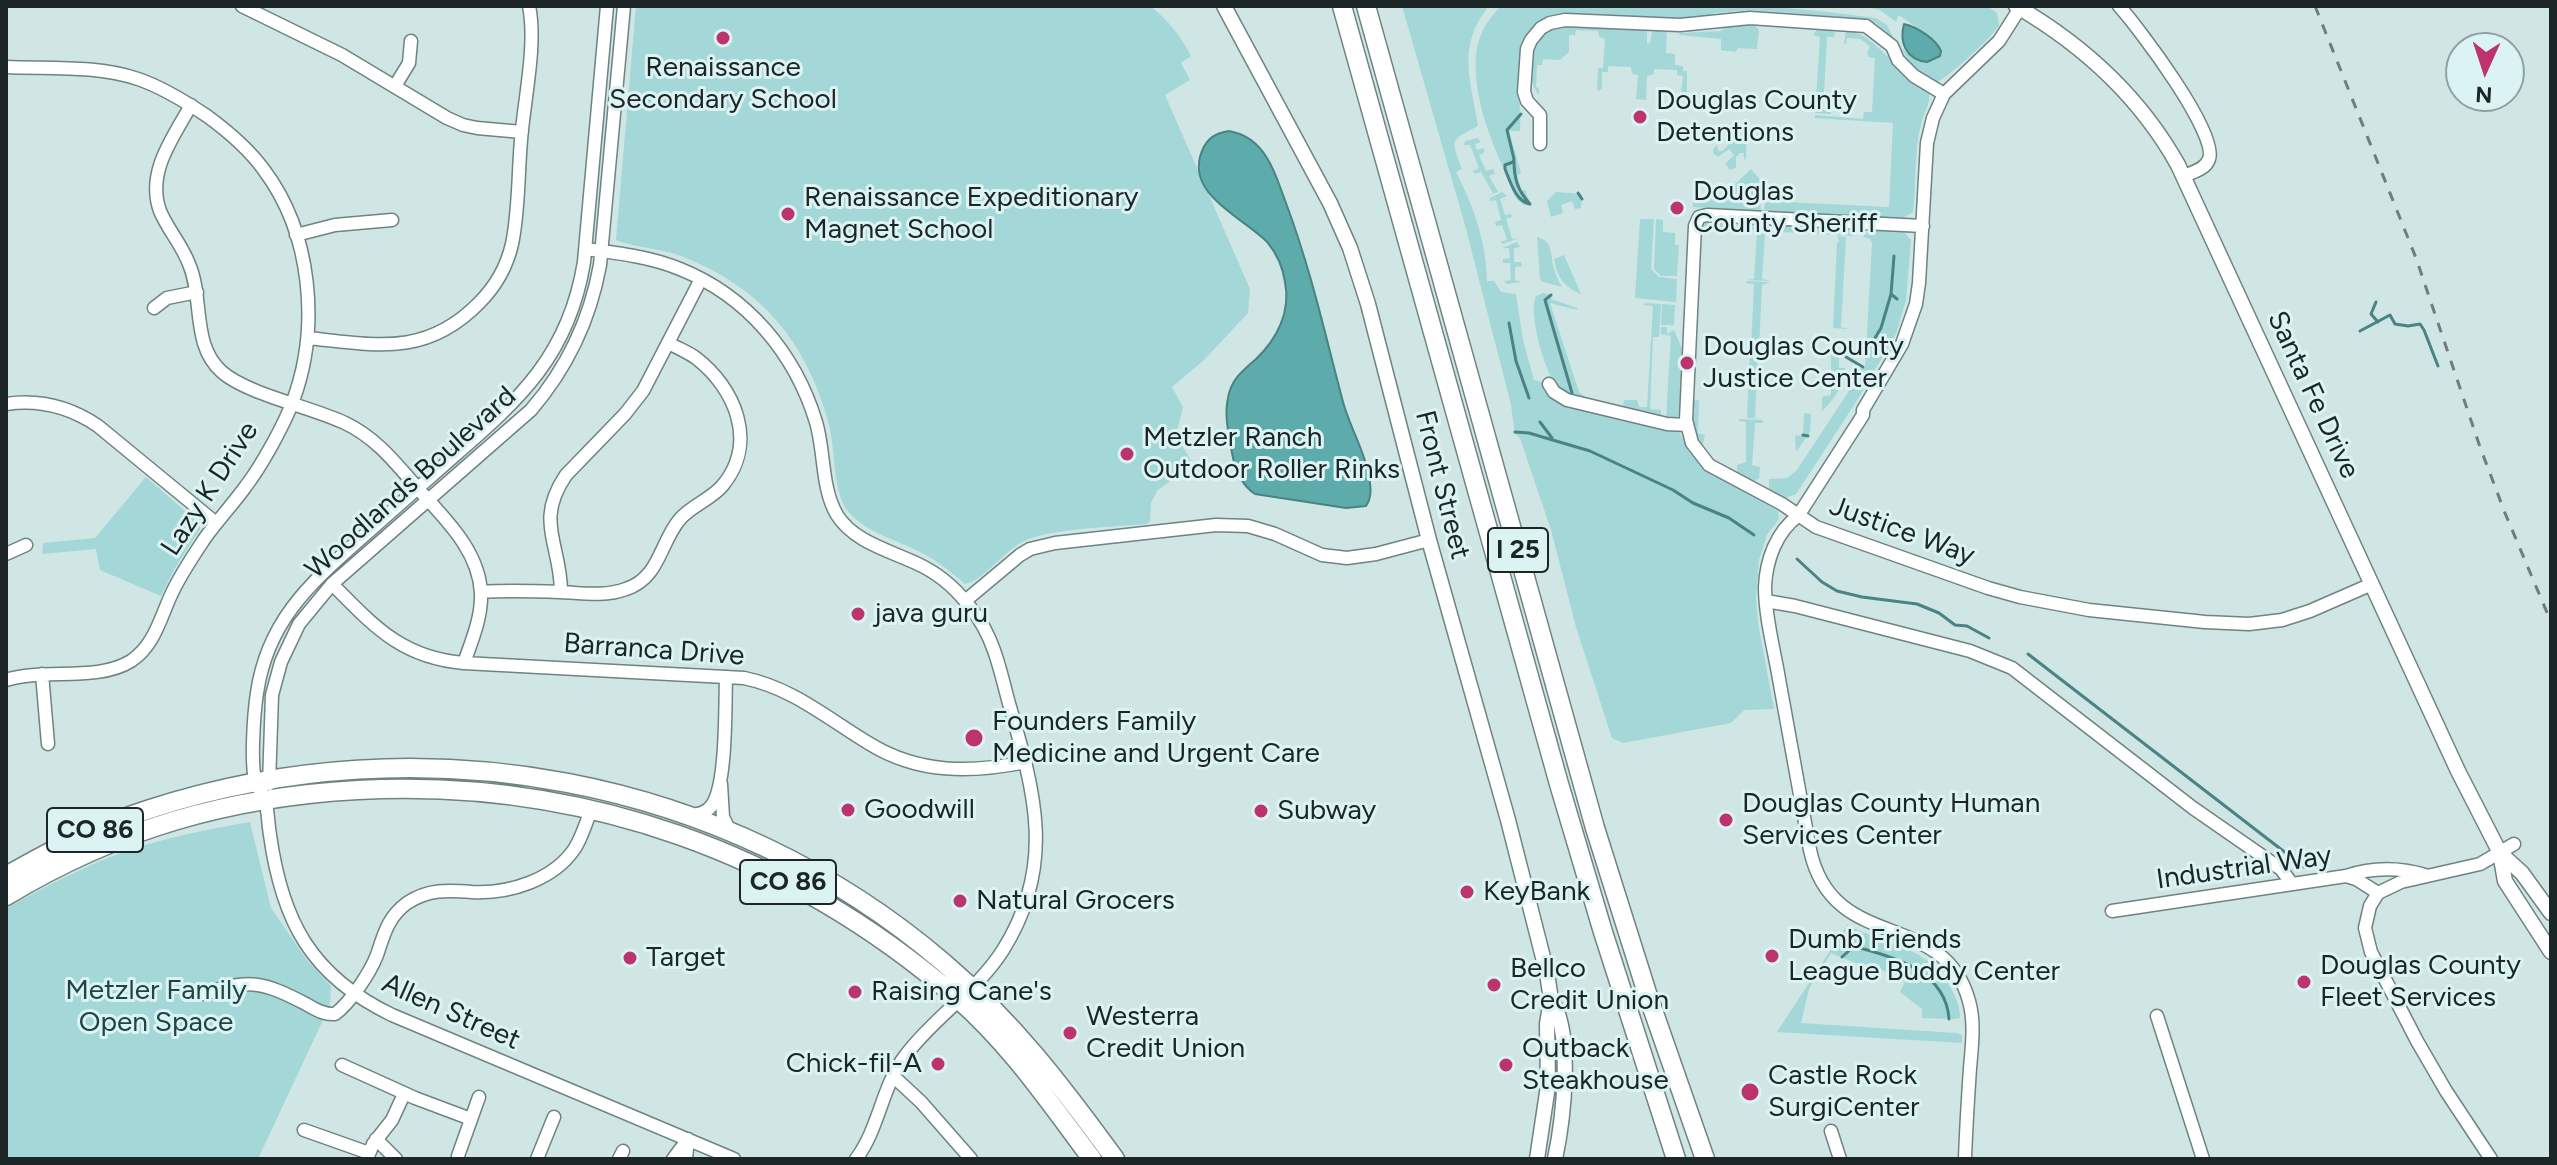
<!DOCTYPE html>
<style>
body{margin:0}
#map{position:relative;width:2557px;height:1165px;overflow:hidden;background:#cfe6e5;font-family:Figtree,sans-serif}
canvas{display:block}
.frame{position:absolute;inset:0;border:8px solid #1d2626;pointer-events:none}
.north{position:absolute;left:2445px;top:32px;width:80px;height:80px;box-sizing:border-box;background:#dcf3f3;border:2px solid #90a1a1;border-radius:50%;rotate:183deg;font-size:22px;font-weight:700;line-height:32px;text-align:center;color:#1d2626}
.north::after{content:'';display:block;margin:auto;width:28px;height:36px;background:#bd336e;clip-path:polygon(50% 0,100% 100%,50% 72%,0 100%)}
</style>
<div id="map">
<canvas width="2557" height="1165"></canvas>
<div class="frame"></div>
<div class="north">N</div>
</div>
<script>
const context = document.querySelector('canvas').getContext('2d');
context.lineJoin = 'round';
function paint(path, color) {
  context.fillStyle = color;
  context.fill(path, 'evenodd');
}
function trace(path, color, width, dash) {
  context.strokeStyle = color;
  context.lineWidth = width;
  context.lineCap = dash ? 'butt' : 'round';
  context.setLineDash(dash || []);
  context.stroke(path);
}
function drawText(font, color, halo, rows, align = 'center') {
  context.font = font + ' Figtree,sans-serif';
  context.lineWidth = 6;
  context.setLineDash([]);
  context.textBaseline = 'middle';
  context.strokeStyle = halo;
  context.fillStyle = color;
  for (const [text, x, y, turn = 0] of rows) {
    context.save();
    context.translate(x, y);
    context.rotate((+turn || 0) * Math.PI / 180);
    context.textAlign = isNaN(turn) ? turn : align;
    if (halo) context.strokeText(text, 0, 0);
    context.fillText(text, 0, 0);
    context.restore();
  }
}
const green = new Path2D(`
 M636,6h514c17,13 31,30 41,50l-10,7 9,17 -25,15 85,194 -2,24 -44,47 -32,27 11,20 -7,28 17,29 -36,27 -6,12 -1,18 -3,3c-32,3 -96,4 -123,17 -19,9 -41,40 -59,43 -14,-12 -28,-24 -45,-32 -24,-13 -55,-19 -73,-42 -15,-20 -11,-63 -19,-89 -22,-80 -68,-135 -147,-165 -21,-8 -45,-8 -65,-16z
 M1402,6h87c-33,40 -18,75 -11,120 -27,14 -28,12 -16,43l-6,3c18,35 30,69 31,109h7l7,11 15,2 7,46 11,40 10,3 5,9 129,38 12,23 17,18 71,40 1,8 -12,16 -8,25 -3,37 2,26 16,86 -30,1 -13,13 -108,20 -11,-5 -36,-111 -25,-97 -31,-92 -5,-4 -4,-29 -46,-180z
 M1501,6h259l60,5 56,7 11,7 8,16 -11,-5 2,-4 -10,-9 -10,-4 -115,-9 -37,3v4l-35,4 -119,-6c-12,13 -27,25 -36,39 -10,15 -2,58 -4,77h-11l12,42 -4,2 4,16 4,-1 6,16c-5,-1 -7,0 -11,-4 -6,-4 -8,-15 -11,-22 -18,-38 -36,-82 -33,-125 2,-20 11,-35 25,-49z
 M1862,6h125l10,7 2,12c-6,12 -55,56 -65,59l-24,-16 -8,-20 11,11 21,-18c-11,-7 -27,-22 -36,-26l-2,7 -16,-12z
 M1753,23l6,7 -2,19 -19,-1 -3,4 -14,-2v-11l-42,-4 1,-2 41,-2 6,-5z
 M1559,25l85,3v3h3v12h3l2,-11 3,-3h12l-1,24 9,1v11l8,1v5h4v23l-3,2 -3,-3 2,-17 -6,-1v-5l-23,-1v5l-7,2 -1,24 -10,-1 2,-24 -6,-1 -1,-7 -23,-1v6h-6v16l-3,3 -2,-2 1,-21h5l2,-29 -6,-2 -1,-6 -22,-1 -1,5h-6v17l-9,8 -17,-1 -1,6h-5l-1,22 3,1v7c-14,-19 -12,-42 3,-61l1,1 1,-3z
 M1818,28l13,1 4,4 -1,4h-7l-4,73 8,1v3l-16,-1 5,-76 -7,-2z
 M1846,31c30,0 54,49 83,61 2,10 -4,18 -7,29 -9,30 -5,61 -9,91l-10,6 -139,-7 1,-10 124,6 4,-84 -78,-5v-3l48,4 1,-7h8l3,-54 -6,-1 -2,-4 3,-7 -10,-7 -13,-1 -1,6h-2z
 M1747,119l-1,39 -2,2v-7h-4l-4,4v11l-6,2 -5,-6 9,-9 -5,-6 -11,8 -4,-3 -1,-5 4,-4 1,6h4l22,-20z
 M1478,138l3,4 -6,2 2,6 6,-2 2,4 -6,3 7,16 7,-2 2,4 -6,3 9,16 -11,4 6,-3 -12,-21 -6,2 -2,-3 6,-3 -9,-23h-6l1,-4z
 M1751,169l11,13 -1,13 -26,-1 -6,-4z
 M1502,192l5,4 -7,3 5,16 6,-1 1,3 -6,2 6,20 6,-1 -15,6 -3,-2 7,-2 -5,-15 -6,1 -1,-4 6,-2 -5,-20 -7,1 1,-3z
 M1556,192l26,2 -1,14 -6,1 -3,-8 -11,4 2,8 -12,4 -4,-16z
 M1693,197l67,3 1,11 -68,-4z
 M1640,219h14l-3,50 8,8 18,2 -1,23 -41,-4z
 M1656,219l7,1v12l12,1v12h4l-2,31h-16l-7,-7z
 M1703,221l66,2 4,8 -71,-3z
 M1784,225l60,2 6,3 3,6 -71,-4z
 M1870,229l32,1 9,10 -5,60 -10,34 -40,68 -60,92 -13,5 -14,-8v-12l18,-1 10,-8 50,-76 6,-11 3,-14 9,-1 7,-125 -2,-4 -7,-2z
 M1757,232l8,1 -3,46 8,2 -23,-1 7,-1z
 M1837,236l9,1 -5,90 7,2 -15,-1 4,-85 2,-1z
 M1537,237c17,4 13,19 17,32 2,7 5,13 8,18l-19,-5 -3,-3z
 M1517,242l3,5 -6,1v14h7l1,4 -7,1v13l6,2 -14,2 -3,-3 7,-1 -1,-17h-7v-4l7,-1 -1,-10h-7z
 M1564,255l17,39c-17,-7 -24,-17 -27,-35z
 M1746,281l24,1 -8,3 -3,64h-8l3,-65 -8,-1z
 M1543,293l8,2v4l26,9v2l-27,-7 29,89 6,5 30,8v4c-15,-4 -36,-6 -50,-13 -17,-9 -38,-83 -29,-100z
 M1644,303l17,1 -2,33h-6l-3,72 11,1v7l-38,-10 1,-7h13l2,7h8l6,-101 -9,-1z
 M1662,304l13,1 -1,20h-13z
 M1661,327h6v7l7,-4 9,21 -3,63 -5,6 -9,-2 5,-82 -10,-2z
 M1750,351h8l-3,67 8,1 -16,-1z
 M1831,355l16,1 -8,2v10h6c1,15 -12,33 -23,43v-14l9,-2z
 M1699,400l-1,33 7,2 -3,13c-10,-13 -11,-31 -10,-47z
 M1804,413l7,1 -1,18 -14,20 -1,-16 8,-1z
 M1739,419l24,1v3h-8l-3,42 8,2 -1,11 -6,4 -16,-10v-7l9,-3v-40l-7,-1z
 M146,477l54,47v5l-25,39 -14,28 -61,-26 -4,-21 -54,5 1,-11 52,-5z
 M250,822l21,86 35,51 25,27 -1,19 -72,154h-252v-251c40,-21 81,-44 123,-58 40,-13 80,-21 121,-28z
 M1847,925c38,19 83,22 104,63 5,10 9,19 9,30l-6,1 -32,-1v-9l-22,-17 5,-10 -4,-2v-10l-5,7 -16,-8 -4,6 -13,-9 -32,-13 -22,36 -8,34 155,10 6,2v8l-185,-11z`);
const water = new Path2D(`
 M1904,24c13,3 32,15 37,27l-1,5 -13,6c-21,-2 -28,-20 -23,-38z
 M1229,131c17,3 29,12 38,27 9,14 13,30 19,45 25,67 39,131 57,199 7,26 22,49 26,75 2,11 3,20 -3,29l-20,2 -91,-14c-14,-9 -20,-25 -23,-41 -3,-18 -8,-37 -4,-55 3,-19 15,-27 28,-39 21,-20 35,-47 29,-77 -2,-13 -8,-28 -17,-39 -23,-25 -84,-48 -66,-92 5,-13 14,-18 27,-20z`);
const stream = new Path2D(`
 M1521,114l-14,16 7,29 -1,3 -8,3v4c5,12 11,33 25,35
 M1514,161c0,18 4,30 16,43
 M1578,193l4,6
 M1894,256l-3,38 6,5
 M1551,295l-6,5 27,93
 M2376,302l-5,12 7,8
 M1509,323l7,38 13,37
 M2360,331l30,-16 5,9 13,2 12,-2 4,6 14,36
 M1875,338l6,-10 10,-34
 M1846,357l17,10
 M1422,416l12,2
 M1540,422l12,16
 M1515,432l14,1 61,18 83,39 20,13 36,15 25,17
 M1803,435l5,1
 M1797,559l25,23 15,9 25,6 55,7 22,9 16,12 12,1 22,12
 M2028,654l276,213
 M1842,957l11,-10 7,1c38,10 86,25 89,71`);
const minor = new Path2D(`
 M242,6l100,49 105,63 16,7 14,3 45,4
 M607,6l-23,256c-15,93 -64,137 -131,195 -32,28 -63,56 -95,84 -50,44 -91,82 -101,152 -3,19 -7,73 -1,90 2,6 7,10 9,16 3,11 3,24 5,36 12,86 41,141 122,180l342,144
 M2119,6c19,21 100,128 90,153 -3,10 -16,13 -25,17
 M6,67c44,2 90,-2 132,12 24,8 48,23 69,37 22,16 41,32 57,54 48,64 56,158 29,231 -9,24 -31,64 -47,85 -13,18 -28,34 -41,52 -12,18 -25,37 -34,57 -11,24 -17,51 -40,66 -34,21 -87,7 -125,19
 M395,86l14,-23 2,-22
 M191,105c-18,33 -45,67 -31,106 8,19 22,34 29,53 15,35 2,81 33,108 25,22 89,35 123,51 32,15 52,42 75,68 26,29 59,60 61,102 1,24 -9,47 -17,70
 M1540,144v-29l-13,-14 -3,-9 3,-43 4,-9 10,-12 9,-5 15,-3 115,5 70,-7 116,8 26,20 6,14 16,16 30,18
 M1923,226l-216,-11 -8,2 -4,9 -9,194 6,23 17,22 73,39 34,23 172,61 32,9 69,13 116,12 44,2 33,-4 28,-9 62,-27
 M296,235l39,-10 57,-5
 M586,249c32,4 65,8 94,20 67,27 115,84 136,153 9,30 5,66 21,93 18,29 59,37 87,52 19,10 36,26 49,44 20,25 27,58 35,89 26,90 49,164 -5,250 -26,41 -69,67 -98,106 -23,30 -26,73 -49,103
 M154,308l13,-10 30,-6
 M308,338c68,7 118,19 171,-35 16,-16 28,-37 33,-59 7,-33 6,-70 9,-104 3,-40 16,-95 8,-134
 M1549,384l5,8 13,8 100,24 20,1
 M6,404c34,-5 64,3 92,22l118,97
 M6,554l20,-9
 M332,584c41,41 69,74 132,79l280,15c49,10 84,41 126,66 49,30 101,29 156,18
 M481,592c26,-2 53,-1 79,0 23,1 44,5 66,-3 34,-11 34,-47 54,-70 12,-14 32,-20 43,-34 35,-43 12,-97 -27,-127 -8,-6 -19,-10 -27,-15
 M561,592c0,-48 -27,-70 5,-117l59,-61 18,-23 58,-112
 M965,601l55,-46 10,-6 25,-6 161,-18 32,1 27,8 47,21 25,3 29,-4 53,-14
 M1766,601l29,5 175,45 42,17 181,140 88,61 11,15
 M42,674l6,70
 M269,784l3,-89 9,-33 18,-38 33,-40 199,-174c37,-43 59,-90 69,-145l24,-259
 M721,784l2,33 7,14
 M689,816c9,-2 18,-3 23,-11 15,-21 13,-100 14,-128
 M2346,876c27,-9 52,-9 79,-1
 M2112,911l234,-35 10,3 22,14
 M204,994c46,-16 59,-12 102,10 9,5 18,11 29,10 15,-11 35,-41 42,-59 7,-21 11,-38 30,-52 21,-14 41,-13 65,-11 37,2 82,-12 103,-44 8,-13 11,-27 17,-39
 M2157,1016l46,143
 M342,1065l73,33 56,21
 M893,1076l28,26 50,57
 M304,1130l65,23
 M1831,1131l9,28
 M376,1139l20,20
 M458,1156l21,-59
 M367,1159l6,-15 19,-24 12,-26
 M537,1159l17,-42
 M619,1159l4,-8
 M673,1159l15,-20
 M686,1159l2,-20
 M1965,1159c1,-30 3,-61 5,-91 2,-22 5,-46 -1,-67 -26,-94 -136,-46 -159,-151 -10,-57 -21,-114 -31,-171 -5,-30 -14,-62 -14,-92 1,-26 11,-55 33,-71l65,-101v-5l39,-66 14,-40 3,-21 8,-140 6,-25 11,-24 55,-53 21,-33
 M2491,1159l-45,-68 -29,-50 -46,-89 -6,-24 5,-22 8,-13 23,-11 79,-18 34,-20`);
const major = new Path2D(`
 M1224,6l106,197 20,45 18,56 61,236 79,280 39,153 4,27 -4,24 1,62 -11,73
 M2016,6c67,39 124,91 162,159l280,606 42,82 5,28 46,71
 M2500,853l22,20 29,40
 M1551,1000c23,32 12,121 4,159`);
const highway = new Path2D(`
 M1342,6l217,778 44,148 73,227
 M1366,6l229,822 52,165 58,166
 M6,876c46,-26 93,-51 144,-67 272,-88 576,-33 794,154 70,60 117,122 171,196
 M6,896c111,-67 223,-99 352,-106 223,-12 430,62 599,208 53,46 93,105 135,161`);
const rail = new Path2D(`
 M2315,6l101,252 64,189 25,66 46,109`);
const markers = [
 [723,38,8,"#bd336e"],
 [1640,117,8,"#bd336e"],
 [1677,208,8,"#bd336e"],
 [788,214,8,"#bd336e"],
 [1687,363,8,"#bd336e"],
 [1127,454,8,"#bd336e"],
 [858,614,8,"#bd336e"],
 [974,738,10,"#bd336e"],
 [848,810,8,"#bd336e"],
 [1261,811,8,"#bd336e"],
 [1726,820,8,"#bd336e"],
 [1467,892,8,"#bd336e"],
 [960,901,8,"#bd336e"],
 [1772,956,8,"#bd336e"],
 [630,958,8,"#bd336e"],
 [2304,982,8,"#bd336e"],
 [1494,985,8,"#bd336e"],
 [855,992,8,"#bd336e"],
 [1070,1033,8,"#bd336e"],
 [938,1064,8,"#bd336e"],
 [1506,1065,8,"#bd336e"],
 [1750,1092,10,"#bd336e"]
];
const shields = [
 [1518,550,60],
 [95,830,96],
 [788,882,96]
];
const shieldNames = [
 ["I 25",1518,550],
 ["CO 86",95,830],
 ["CO 86",788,882]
];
const poiNames = [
 ["Renaissance",723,68,"center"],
 ["Secondary School",723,100,"center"],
 ["Douglas County",1656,101],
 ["Detentions",1656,133],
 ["Douglas",1693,192],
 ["County Sheriff",1693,224],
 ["Renaissance Expeditionary",804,198],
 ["Magnet School",804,230],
 ["Douglas County",1703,347],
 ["Justice Center",1703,379],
 ["Metzler Ranch",1143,438],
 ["Outdoor Roller Rinks",1143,470],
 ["java guru",874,614],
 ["Founders Family",992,722],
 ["Medicine and Urgent Care",992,754],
 ["Douglas County Human",1742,804],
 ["Services Center",1742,836],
 ["Goodwill",864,810],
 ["Subway",1277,811],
 ["KeyBank",1483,892],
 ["Natural Grocers",976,901],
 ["Dumb Friends",1788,940],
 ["League Buddy Center",1788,972],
 ["Target",646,958],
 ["Douglas County",2320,966],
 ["Fleet Services",2320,998],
 ["Bellco",1510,969],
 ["Credit Union",1510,1001],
 ["Raising Cane's",871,992],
 ["Westerra",1086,1017],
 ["Credit Union",1086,1049],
 ["Outback",1522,1049],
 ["Steakhouse",1522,1081],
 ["Chick-fil-A",922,1064,"right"],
 ["Castle Rock",1768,1076],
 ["SurgiCenter",1768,1108]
];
const streetNames = [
 ["Santa Fe Drive",2313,395,65],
 ["Woodlands Boulevard",411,483,-42],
 ["Front Street",1442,485,76],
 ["Lazy K Drive",210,489,-57],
 ["Justice Way",1902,531,20],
 ["Barranca Drive",654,650,4],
 ["Industrial Way",2244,868,-8],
 ["Allen Street",451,1012,24]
];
const parkNames = [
 ["Metzler Family",156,991],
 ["Open Space",156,1023]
];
paint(green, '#a4d7d7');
paint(water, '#5dabab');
trace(water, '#4a8383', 2);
trace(stream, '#4a8383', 3);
trace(minor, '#6e8382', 15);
trace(major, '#6e8382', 17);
trace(highway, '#6e8382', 21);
trace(minor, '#fff', 12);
trace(major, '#fff', 14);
trace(highway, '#fff', 18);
trace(rail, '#6e7d7d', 3, [10, 10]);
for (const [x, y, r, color] of markers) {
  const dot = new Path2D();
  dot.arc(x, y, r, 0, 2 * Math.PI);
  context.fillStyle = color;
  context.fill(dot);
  trace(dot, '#dcf3f3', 3);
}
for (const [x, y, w] of shields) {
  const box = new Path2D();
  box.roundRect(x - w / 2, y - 22, w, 44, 6);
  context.fillStyle = '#dcf3f3';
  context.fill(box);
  trace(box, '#1d2626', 2);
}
drawText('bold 26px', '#1d2626', null, shieldNames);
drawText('28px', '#1d2626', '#dcf3f3', poiNames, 'left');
drawText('28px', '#1d2626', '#dcf3f3', streetNames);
drawText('28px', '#1e4444', '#dcf3f3', parkNames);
</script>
